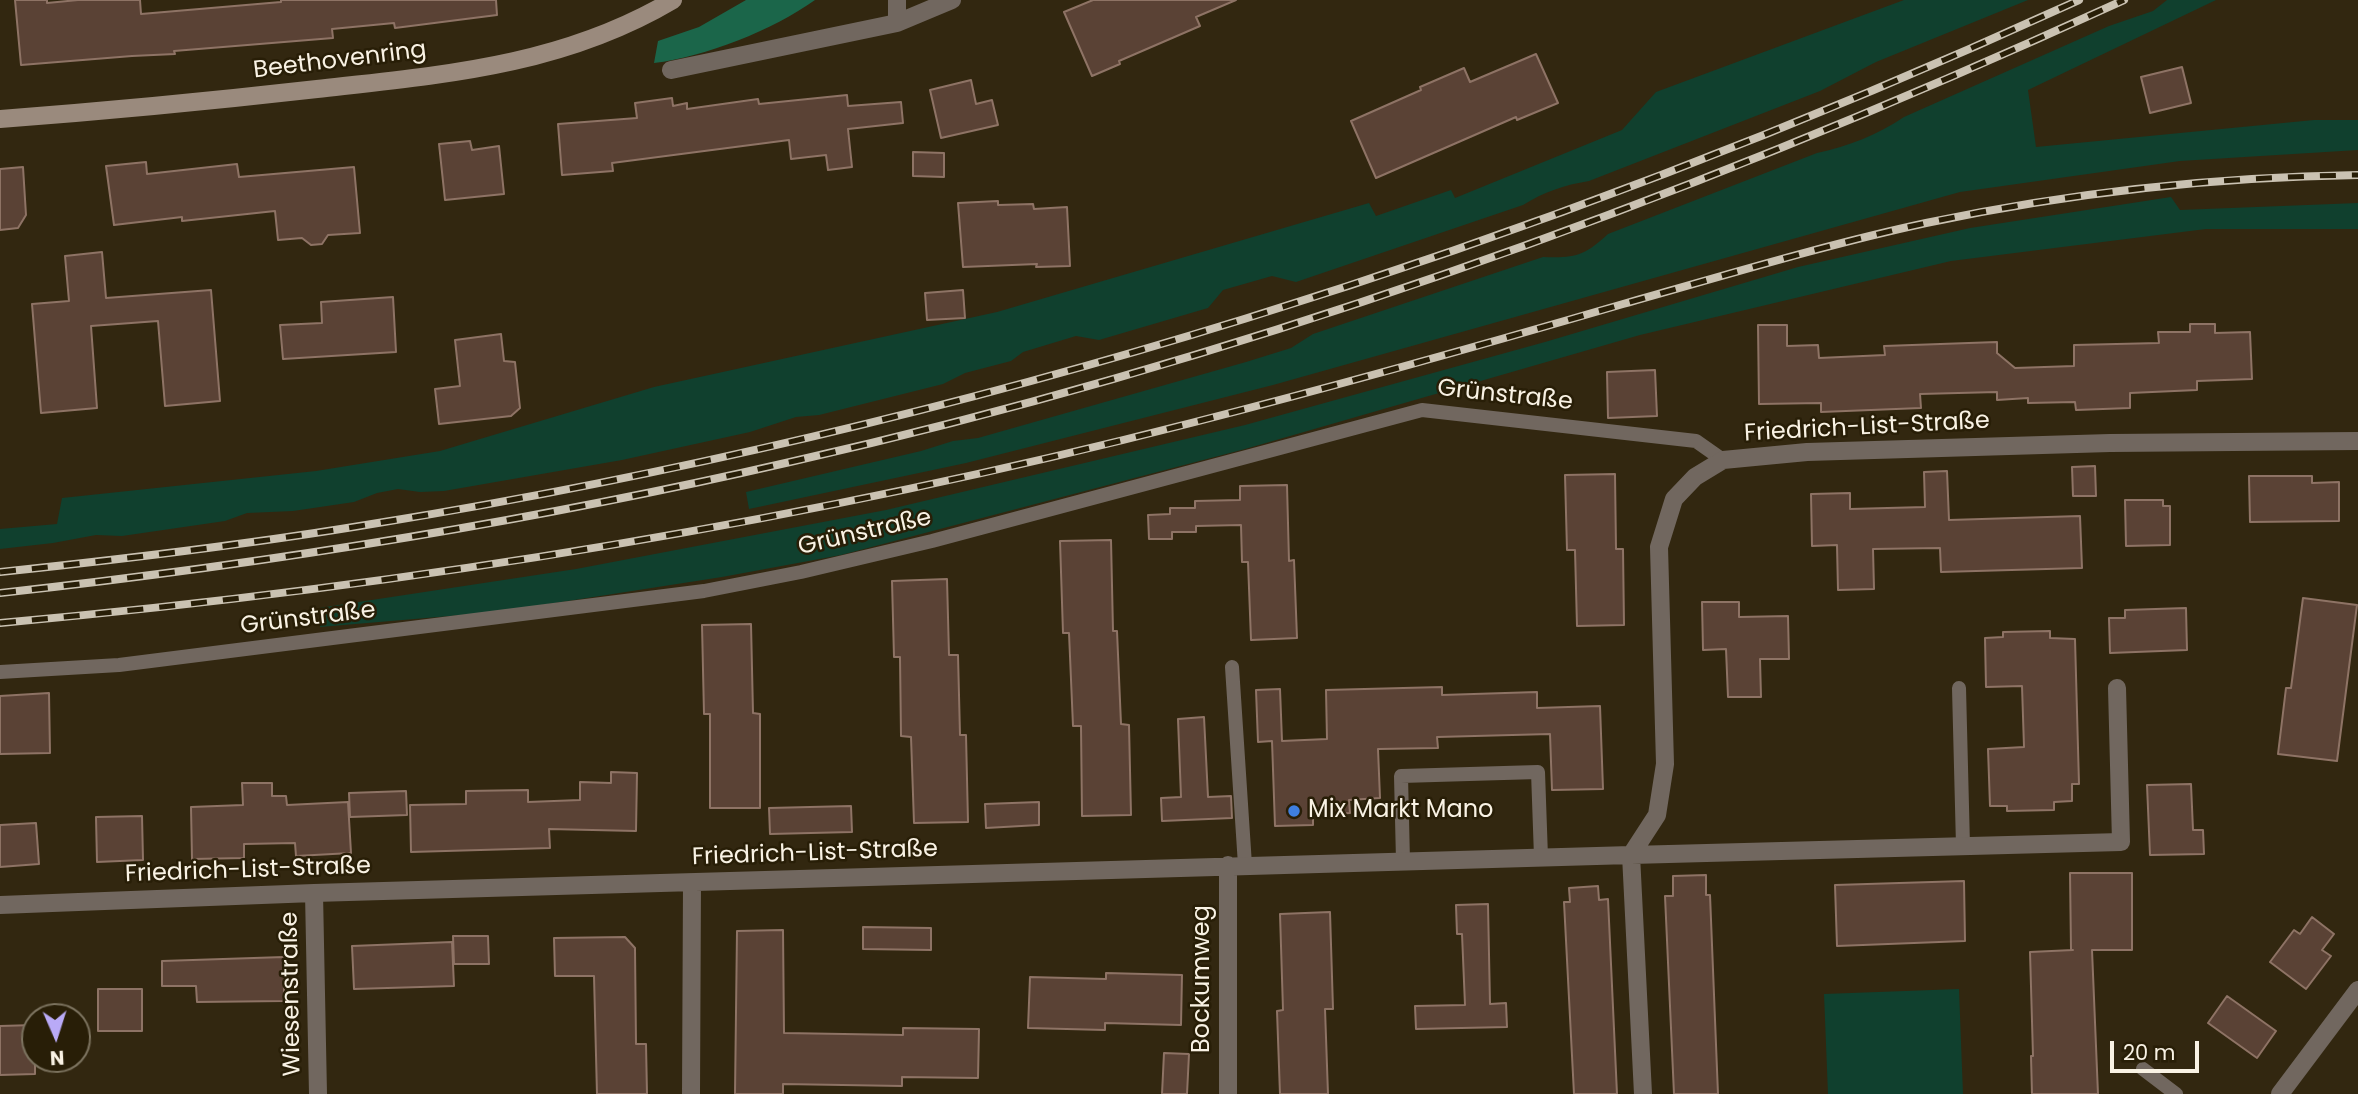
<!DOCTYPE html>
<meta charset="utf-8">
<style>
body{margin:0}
#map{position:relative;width:2358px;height:1094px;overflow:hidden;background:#322710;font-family:Poppins,sans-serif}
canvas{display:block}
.north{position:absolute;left:21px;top:1003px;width:70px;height:70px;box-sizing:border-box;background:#281e07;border:2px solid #7c735f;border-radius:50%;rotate:177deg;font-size:19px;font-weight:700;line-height:28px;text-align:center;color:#f9f2e4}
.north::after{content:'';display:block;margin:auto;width:24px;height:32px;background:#b9aaf7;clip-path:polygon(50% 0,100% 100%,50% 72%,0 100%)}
.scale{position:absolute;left:2110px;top:1041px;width:89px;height:32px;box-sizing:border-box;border:4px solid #f9f2e4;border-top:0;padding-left:9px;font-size:21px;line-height:24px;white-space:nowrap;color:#f9f2e4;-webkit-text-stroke:5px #281e07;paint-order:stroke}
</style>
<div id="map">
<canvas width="2358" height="1094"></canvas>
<div class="north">N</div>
<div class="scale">20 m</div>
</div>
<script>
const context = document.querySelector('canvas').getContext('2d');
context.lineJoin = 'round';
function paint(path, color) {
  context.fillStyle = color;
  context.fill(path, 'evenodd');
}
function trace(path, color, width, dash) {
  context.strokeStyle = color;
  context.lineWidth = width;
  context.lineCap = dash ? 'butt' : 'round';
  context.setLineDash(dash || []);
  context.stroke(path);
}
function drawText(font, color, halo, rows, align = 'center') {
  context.font = font + ' Poppins,sans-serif';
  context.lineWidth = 5;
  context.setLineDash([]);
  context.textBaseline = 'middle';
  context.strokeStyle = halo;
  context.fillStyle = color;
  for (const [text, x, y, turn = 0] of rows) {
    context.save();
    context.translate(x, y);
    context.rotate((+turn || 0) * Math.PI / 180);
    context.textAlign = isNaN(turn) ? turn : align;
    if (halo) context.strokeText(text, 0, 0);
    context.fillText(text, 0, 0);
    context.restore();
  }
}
const green = new Path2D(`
 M1904,0h124l-152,62 -56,29 -231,90c-25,4 -45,11 -66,24l-227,77 -24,-6 -49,14 -15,18 -109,32 -23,-4 -53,16 -12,9 -46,12 -22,11 -124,31 -23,2 -46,15 -128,28 -178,31 -24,1 -22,-3 -21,4 -23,9 -61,9 -46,2 -22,8 -103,15 -26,-1 -43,8 -53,6v-20l57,-5 5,-26 254,-27 124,-20 214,-64 343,-75 372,-109 7,13 75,-26 4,8 167,-68 34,-38z
 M2167,0h49l-188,90 8,57 278,-27h44v30l-178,11 -220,31 -687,193 -307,78 -217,46 -3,-17 175,-41 32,-10 25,-3 268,-76 45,-14 22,-14 230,-77c33,1 41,-1 65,-23l209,-81c32,-7 60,-18 87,-36l205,-91 44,-15z
 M2171,197l9,13 178,-7v26h-152l-255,32 -311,74 -395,114 -404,106 -119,22 -225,35 -177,15 -1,-19 257,-39 310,-59 359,-85 300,-83 253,-75 172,-39z
 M1959,989l4,105h-135l-4,-100z`);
const forest = new Path2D(`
 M746,0h69c-42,30 -110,57 -161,63l4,-22 41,-14z`);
const building = new Path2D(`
 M15,0h32v3l31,-3h62l1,14 140,-12v-2h215l1,15 -102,13 -1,-5 -62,6 1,9 -159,13 1,3 -43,2 -111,9z
 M1093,0h143l-40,17 4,9 -81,35 1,3 -28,12 -28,-64z
 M1536,54l22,49 -41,17 -1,-3 -140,61 -25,-57 70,-31 -1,-3 44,-19 6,14z
 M2182,67l9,36 -41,10 -9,-36z
 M971,80l5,24 16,-4 6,25 -57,13 -11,-48z
 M847,95l1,11 53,-4 2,21 -55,6 4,38 -24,3 -2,-15 -35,4 -2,-19 -177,23 1,8 -51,4 -4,-51 79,-6 -2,-15 37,-5 1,8 14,-3v6l71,-10 1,5z
 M470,141l2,9 27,-4 5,48 -59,6 -6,-56z
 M913,152l31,1v24l-31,-1z
 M146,162l1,12 90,-10 2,13 115,-10 6,66 -32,2 -6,9 -11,1 -9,-7 -24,2 -3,-29 -93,10v-4l-68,8 -8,-59z
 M23,167l3,48 -8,13 -18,2v-61z
 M998,201v4l35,-1 1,5 33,-2 3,59 -34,1 1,-3 -74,3 -5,-64z
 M102,252l4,46 105,-8 9,111 -55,5 -7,-85 -67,5 6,82 -56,5 -9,-109 37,-3 -4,-45z
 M963,290l2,28 -38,2 -2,-27z
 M393,297l3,55 -113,7 -3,-34 42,-2 -1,-21z
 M2190,324h25v9l35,-1 2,47 -55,2v9l-67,3v15l-54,2 -1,-8 -47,1v-5l-31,2v-8l-77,2 1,14 -100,4v-9l-62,1 -1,-79h29v21l31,-1 1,13 66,-3 -1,-9 113,-4v11l18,15 59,-2v-21l85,-2 -1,-11h32z
 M501,334l3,27 11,1 5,46 -9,8 -72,8 -4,-35 25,-3 -5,-46z
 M1655,370l2,46 -49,2 -1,-46z
 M2095,466l1,30h-23l-1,-29z
 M1947,471l2,49 131,-4 2,52 -141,4 -1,-24 -67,1 1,40 -36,1 -1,-45 -25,1 -1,-52 39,-1v16l75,-2 -1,-35z
 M1615,474l1,75h7l1,76 -47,1 -2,-76h-8l-2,-75z
 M2249,476h63v7l27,-1v39l-89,1z
 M1287,485l2,76 5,-1 3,78 -46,2 -3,-78h-6l-1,-37 -45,1v6h-24v7h-23l-1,-24 22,-1v-6h25v-7l45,-1v-14z
 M2125,500h38v6h7v39l-44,1z
 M1111,540l2,91h4l4,93 8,1 2,90 -49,1 -1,-90h-8l-4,-93h-6l-3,-92z
 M947,579l2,76h9l2,80h6l2,87 -54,1 -3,-86 -10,-1 -1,-79h-6l-2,-76z
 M2303,598l54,7 -20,156 -59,-7 8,-66h5z
 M1702,602h37v15l49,-1 1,43h-29l1,38h-33l-2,-48 -23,1z
 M2186,608l1,42 -77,3 -1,-35h16v-8z
 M751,624l2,89 7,1v94h-50v-94h-6l-2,-89z
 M2050,631v7l25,1 4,145h-7v17l-18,1v8l-47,1v-5h-17l-2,-57 36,-2 -2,-61 -36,1 -1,-49 18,-1v-5z
 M1442,687v8l95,-3v16l63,-2 3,83 -51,1 -2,-56 -113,3 1,11 -60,1 2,49 -31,2 1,13 -37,2v10l-38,1 -3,-85 -14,1 -2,-52 24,-1 2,52 45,-2 -1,-49z
 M49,693l1,60 -50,1v-58z
 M1204,717l4,80 23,-1 1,22 -70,3 -1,-23 20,-1 -3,-78z
 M611,772l26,1 -1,58 -87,-2 1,19 -139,4 -1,-47 56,-1v-13l62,-1v12l52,-2v-18l31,1z
 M242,783h30v13h14l1,9 61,-3 3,51 -55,3 -1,-13 -51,1v14l-52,1 -1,-52 52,-2z
 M2191,784l2,46h10l1,24 -54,1 -3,-70z
 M406,791l1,24 -57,2 -1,-24z
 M1039,802v23l-53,3 -1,-24z
 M851,806l1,26 -82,2 -1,-26z
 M142,816l1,44 -46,2 -1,-45z
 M36,823l3,41 -39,3v-42z
 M2070,873h62v77h-40l6,144h-66l-1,-38h2l-3,-104 43,-2h-2z
 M1706,875v20h4l8,199h-44l-9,-198h8v-20z
 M1964,881l1,60 -128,5 -2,-61z
 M1598,886l1,14 9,-1 9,195h-43l-10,-192h6l-1,-14z
 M1488,904l2,100 16,-1 1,24 -91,2 -1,-23 50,-1 -3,-71h-5l-1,-29z
 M1330,912l3,97h-8l3,85h-48l-3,-83 6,-1 -3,-96z
 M2312,917l22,17 -12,16 9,6 -25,33 -36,-27 24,-32 6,4z
 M863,927l68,1v22l-68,-1z
 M783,930l1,103 119,2v-7l76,1 -1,49 -76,-1v9l-119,-2v10h-48l2,-163z
 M453,936h35l1,28h-35z
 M625,937l10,11 1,96h10l1,50h-50l-3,-118h-39l-1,-38z
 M452,942l2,44 -100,3 -2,-43z
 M284,957v44l-87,1 -1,-16h-34v-25z
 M1106,973l76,2 -1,50 -76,-2v7l-77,-2 2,-51 76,2z
 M98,989h44v42h-44z
 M2227,996l49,35 -19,27 -49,-35z
 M35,1025v49l-35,1v-49z
 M1164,1053l25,1 -2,40h-25z`);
const lane = new Path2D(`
 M1232,667l13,198
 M0,672l119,-7 585,-74 97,-19 131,-31 490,-131 274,31 27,19
 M1959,688l4,158
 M1403,861l-2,-85 137,-4 3,85
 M2143,1069l33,25`);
const street = new Path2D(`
 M897,23v-23
 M671,70l226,-47 55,-23
 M314,893l4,201
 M0,905l314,-12 1317,-38 26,-40 8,-51 -6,-217 15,-48 21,-22 28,-17 84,-8 303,-9 248,-2
 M691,1094l1,-211
 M1228,1094v-229
 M1643,1094l-12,-239 490,-13 -4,-154
 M2280,1094l78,-104`);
const secondary = new Path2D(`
 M0,119c106,-8 211,-18 317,-30 125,-14 245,-23 356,-89`);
const rail = new Path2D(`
 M0,572c126,-13 252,-28 378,-49 587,-95 1160,-276 1701,-523
 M0,593c266,-29 529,-71 790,-131 460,-104 906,-266 1334,-462
 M0,623c401,-36 801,-100 1191,-200 145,-37 288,-77 432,-119 100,-28 201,-59 303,-81 142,-30 287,-46 432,-48`);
const markers = [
 [1294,811,7,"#3f7fe0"]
];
const streetNames = [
 ["Beethovenring",340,61,-7],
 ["Grünstraße",1505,396,6],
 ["Friedrich-List-Straße",1867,428,-3],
 ["Grünstraße",865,533,-13],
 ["Grünstraße",308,619,-7],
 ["Friedrich-List-Straße",815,854,-2],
 ["Friedrich-List-Straße",248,871,-2],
 ["Bockumweg",1203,979,-90],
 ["Wiesenstraße",292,994,-91]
];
const poiNames = [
 ["Mix Markt Mano",1308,811]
];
paint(green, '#10402e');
paint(forest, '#1b664a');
paint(building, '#5a4235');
trace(building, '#8e7365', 2);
trace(lane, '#71675f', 14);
trace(street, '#71675f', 18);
trace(secondary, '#9a8a7d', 18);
trace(rail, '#cac2b2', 8);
trace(rail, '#281e07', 5, [16]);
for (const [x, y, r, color] of markers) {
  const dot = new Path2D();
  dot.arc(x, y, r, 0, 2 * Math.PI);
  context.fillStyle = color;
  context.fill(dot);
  trace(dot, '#281e07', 2.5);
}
drawText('24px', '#f9f2e4', '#281e07', streetNames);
drawText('24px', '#f9f2e4', '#281e07', poiNames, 'left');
</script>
